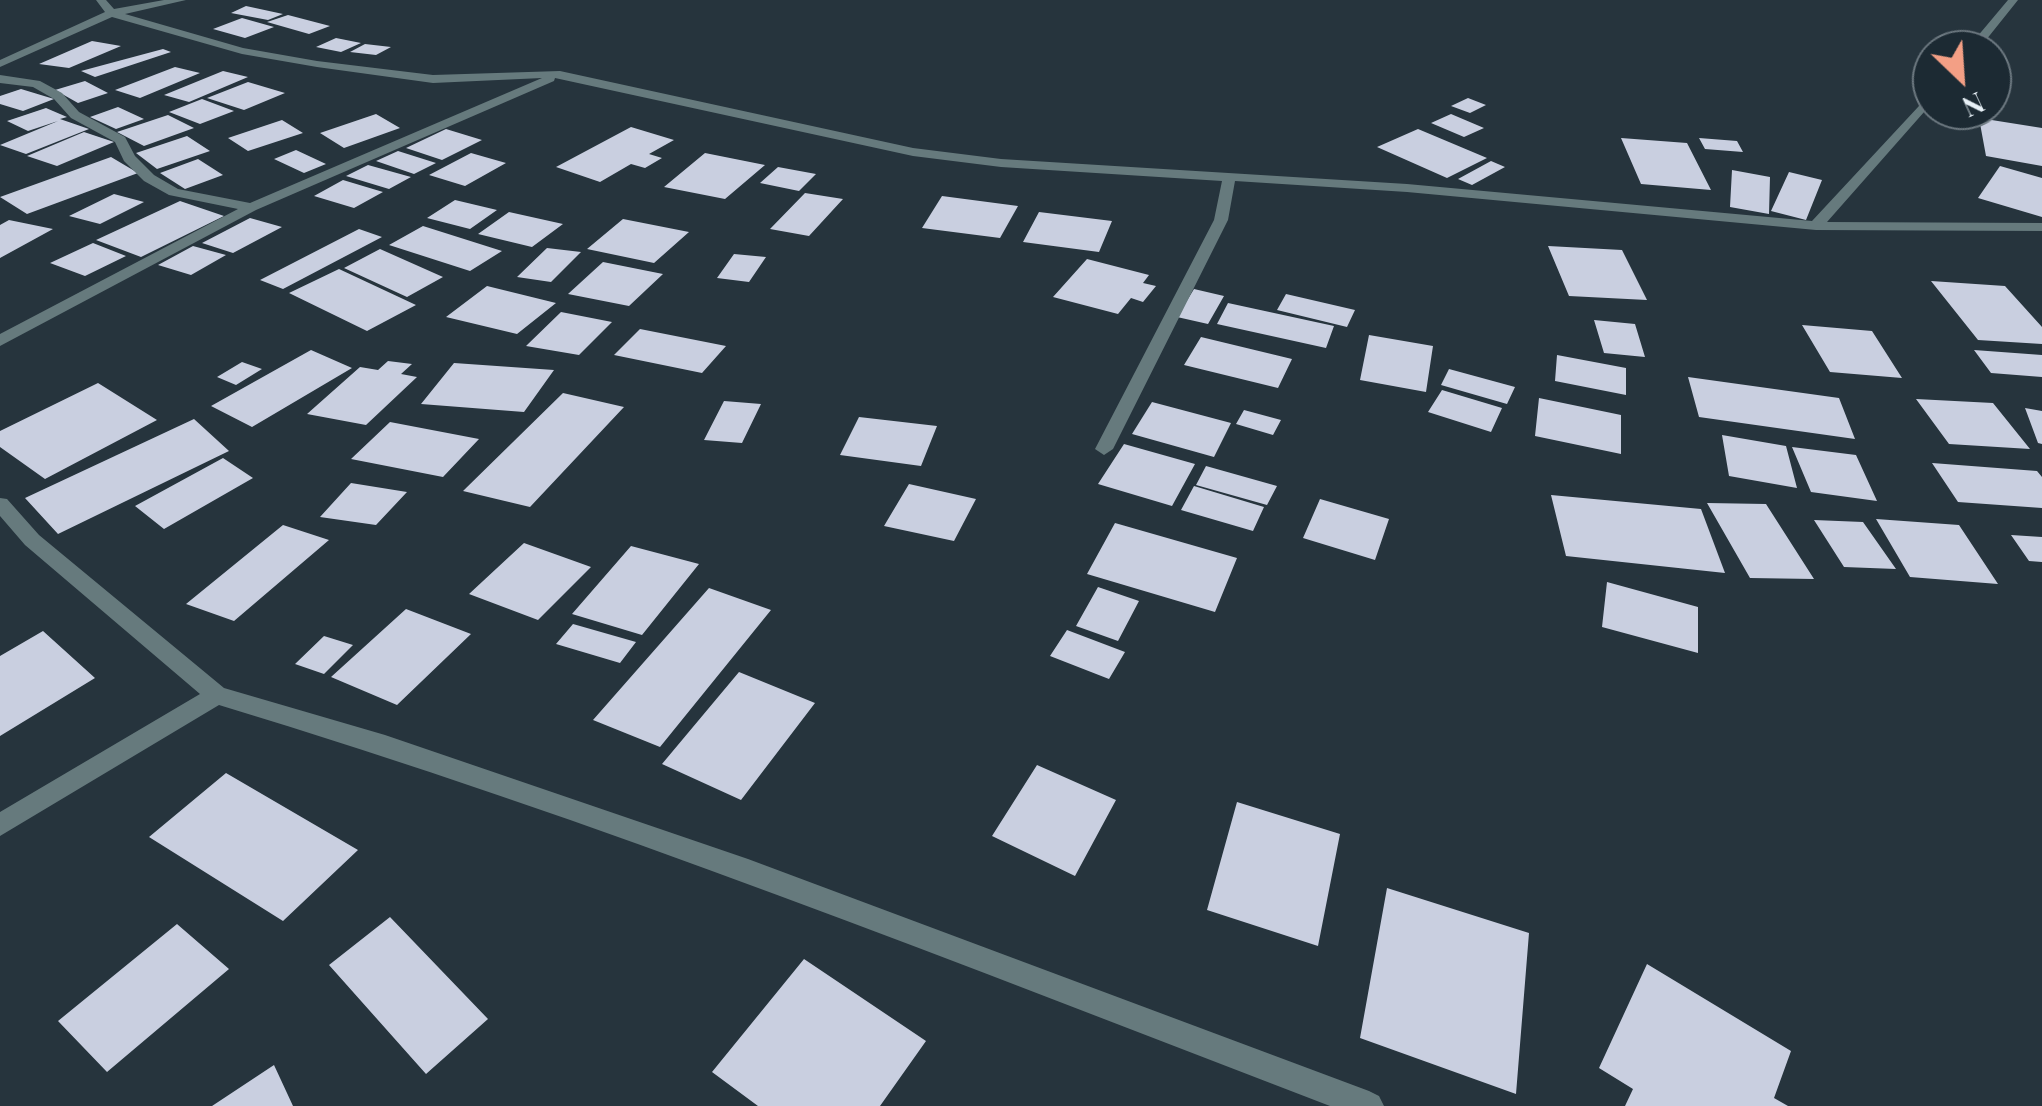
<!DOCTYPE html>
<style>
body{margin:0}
#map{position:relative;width:2042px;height:1106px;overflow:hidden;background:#26343d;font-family:"Playfair Display",serif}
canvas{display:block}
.north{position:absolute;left:1912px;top:30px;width:100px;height:100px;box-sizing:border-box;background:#1c2a33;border:2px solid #6d7981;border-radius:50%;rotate:155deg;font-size:28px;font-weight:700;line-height:40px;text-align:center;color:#e7f0f6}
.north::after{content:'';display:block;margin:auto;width:35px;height:45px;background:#f39f85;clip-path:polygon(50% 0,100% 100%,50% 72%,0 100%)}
</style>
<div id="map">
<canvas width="2042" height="1106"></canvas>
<div class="north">N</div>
</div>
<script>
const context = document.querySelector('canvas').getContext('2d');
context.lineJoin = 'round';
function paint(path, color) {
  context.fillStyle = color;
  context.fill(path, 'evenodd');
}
const building = new Path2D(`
 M246,6l37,8 -15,6 -37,-7z
 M288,15l42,11 -21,8 -42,-12z
 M242,18l32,9 -29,11 -32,-9z
 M336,38l25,5 -20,9 -25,-5z
 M92,41l29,5 -52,22 -30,-4z
 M365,44l26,3 -15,8 -26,-3z
 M163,49l8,3 -76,25 -14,-6z
 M175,67l25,6 -60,25 -25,-8z
 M223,71l25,6 -59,25 -25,-7z
 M85,81l23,12 -30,10 -23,-13z
 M248,82l37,11 -41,17 -37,-12z
 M21,89l33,10 -31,12 -23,-7v-8z
 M1468,98l18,7 -16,8 -19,-7z
 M202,99l32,12 -34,13 -31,-12z
 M118,107l26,12 -28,10 -26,-12z
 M46,108l21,9 -7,2 29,10 -63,25 -26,-9 58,-24 -30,10 -21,-10z
 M376,114l24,14 -56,20 -24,-15z
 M1451,114l33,14 -20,9 -33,-14z
 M168,115l26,13 -50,18 -27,-14z
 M1979,118l63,10v38l-56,-10z
 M282,120l21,13 -55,18 -20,-13z
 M631,127l43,13 -25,14 13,4 -17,10 -14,-4 -31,18 -44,-15z
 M446,129l36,11 -40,20 -36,-12z
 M1418,129l69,29 -40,20 -70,-31z
 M84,132l30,10 -57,24 -30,-10z
 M187,136l23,15 -53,18 -21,-16z
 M1621,138l66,5 24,47 -70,-6z
 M1699,138l38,3 6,11 -38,-3z
 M296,150l30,14 -22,9 -30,-14z
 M398,151l38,12 -22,11 -38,-13z
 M471,153l35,10 -41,23 -36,-11z
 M705,153l60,12 -40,34 -61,-12z
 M111,157l27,16 -111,41 -27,-17z
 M198,159l25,16 -38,14 -25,-16z
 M1491,161l14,6 -33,18 -14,-6z
 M368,165l43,12 -22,12 -43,-13z
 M2000,166l42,12v39l-64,-19z
 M778,167l38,7 -17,17 -39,-8z
 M1732,170l38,7 -1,37 -39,-7z
 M1789,172l33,8 -16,40 -35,-9z
 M343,180l40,12 -29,16 -40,-12z
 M805,193l38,6 -34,37 -39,-7z
 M114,194l30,8 -44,22 -31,-8z
 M942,196l76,10 -18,32 -78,-10z
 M455,200l42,10 -27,19 -43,-11z
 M180,201l44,15 -83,41 -45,-17z
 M509,212l54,12 -31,23 -54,-13z
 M1039,212l73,9 -13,31 -76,-10z
 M250,218l32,9 -49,26 -31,-10z
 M623,219l66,13 -35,31 -67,-14z
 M9,220l44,9 -53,29v-33z
 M423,226l79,25 -32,20 -81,-26z
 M359,229l23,8 -99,52 -23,-9z
 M93,243l33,13 -41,20 -35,-13z
 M193,246l33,9 -35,20 -33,-10z
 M1548,246l74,4 25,50 -78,-4z
 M547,248l34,4 -30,30 -34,-5z
 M380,249l63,28 -36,20 -63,-29z
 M734,254l32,3 -17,25 -32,-4z
 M1087,259l62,16 -6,8 13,3 -13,16 -12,-4 -13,16 -65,-17z
 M603,262l60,12 -34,32 -61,-12z
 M339,269l77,36 -49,26 -78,-38z
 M1931,281l74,5 37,41v17l-64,-4z
 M487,286l69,17 -39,31 -71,-17z
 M1194,289l30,7 -16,28 -31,-7z
 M1286,294l69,16 -8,17 -70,-17z
 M1228,303l106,23 -8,22 -109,-24z
 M561,312l51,10 -33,33 -53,-9z
 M1594,320l41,4 10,33 -41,-4z
 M1802,325l70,6 30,47 -72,-6z
 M640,329l86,17 -24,27 -88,-18z
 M1369,335l64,11 -7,46 -66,-12z
 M1201,337l91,22 -14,29 -94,-23z
 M311,350l41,18 -100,59 -41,-21z
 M1974,350l68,5v22l-51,-4z
 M1557,355l69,13v27l-71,-14z
 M388,361l24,3 -11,10 16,3 -51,48 -59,-11 53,-47 18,3z
 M242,362l20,7 -26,16 -19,-8z
 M454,363l100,7 -30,42 -103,-8z
 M1449,369l66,18 -8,17 -66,-19z
 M1688,377l151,21 16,41 -156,-22z
 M98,383l59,37 -112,59 -45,-32v-16z
 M1442,390l60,18 -11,24 -63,-20z
 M563,393l61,14 -94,100 -67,-16z
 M1539,398l82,17v39l-86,-18z
 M1916,399l77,4 37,46 -81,-5z
 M724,401l37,3 -19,39 -38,-3z
 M1152,402l79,21 -17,34 -82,-23z
 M2025,408l17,3v33l-4,-1z
 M1244,410l37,10 -8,15 -37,-11z
 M859,417l78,9 -16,40 -81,-11z
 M194,419l35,32 -171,83 -33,-36z
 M390,422l89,17 -36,38 -92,-18z
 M1722,435l64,11 11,42 -68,-12z
 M1124,444l71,20 -23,42 -74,-22z
 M1792,447l64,8 21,46 -66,-9z
 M223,458l30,20 -89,51 -29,-23z
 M1932,463l105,8 5,6v31l-84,-6z
 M1206,466l71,20 -10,19 -71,-20z
 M351,483l56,9 -31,33 -56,-8z
 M909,484l67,15 -22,42 -70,-15z
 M1194,486l70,21 -11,24 -72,-21z
 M1551,495l150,14 24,64 -159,-17z
 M1320,499l69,20 -14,41 -72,-22z
 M1707,503l59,1 48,75 -64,-1z
 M1876,519l83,6 39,59 -88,-7z
 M1814,520l49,2 33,47 -52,-2z
 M1115,523l122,35 -22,54 -128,-38z
 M283,525l46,15 -95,81 -48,-17z
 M2011,535l31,2v25l-13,-1z
 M524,543l67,24 -53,53 -69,-26z
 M631,546l68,18 -57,71 -70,-21z
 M1607,582l91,25v46l-96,-26z
 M1098,587l41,14 -21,40 -42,-15z
 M709,588l62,22 -111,137 -67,-27z
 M406,609l65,25 -74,71 -66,-28z
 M573,624l63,18 -16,21 -64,-19z
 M1067,630l58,22 -16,27 -59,-23z
 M43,631l52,47 -95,58v-80z
 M324,636l29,9 -29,29 -29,-10z
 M739,672l76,31 -74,97 -79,-36z
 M1037,765l79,35 -41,76 -83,-40z
 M226,773l132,77 -75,71 -134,-84z
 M1237,802l103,32 -22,112 -111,-36z
 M1387,888l142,45 -13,161 -156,-56z
 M390,917l98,102 -62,55 -97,-109z
 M177,924l52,45 -122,103 -49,-51z
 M804,959l122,82 -46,65h-122l-46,-34z
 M1647,964l144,87 -17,47 14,8h-163l8,-17 -34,-21z
 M274,1065l19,41h-81z`);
const street = new Path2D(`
 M96,0h10l8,9 50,-9h22l-61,14 118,34 74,13 116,14 127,-4 353,77 88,11 406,25 405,37 120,-129v11l-105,119 215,1v8l-226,-1 -409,-38 -172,-11 -7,39 -115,229 -9,6 -9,-6 119,-229 8,-39 -221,-14 -88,-11 -358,-78 -1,3 -298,129 -256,136v-12l238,-125 -69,-14 -25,-14 -20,-20 -9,-19 -44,-24 -17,-19 -21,-12 -33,-4v-8l40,6 22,12 17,19 46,25 10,19 19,19 24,14 72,14 292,-125 -109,5 -116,-16 -75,-13 -130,-37 -112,50v-7l105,-48z
 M2008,0h10l-40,50h-12z
 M0,498l7,1 32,36 185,153 161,47 363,124 621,232 10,5 5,10h-54c-367,-141 -733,-287 -1111,-401l-219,131v-24l200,-118 -175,-149 -25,-29z`);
paint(building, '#c9cfe0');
paint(street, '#667a7d');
</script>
